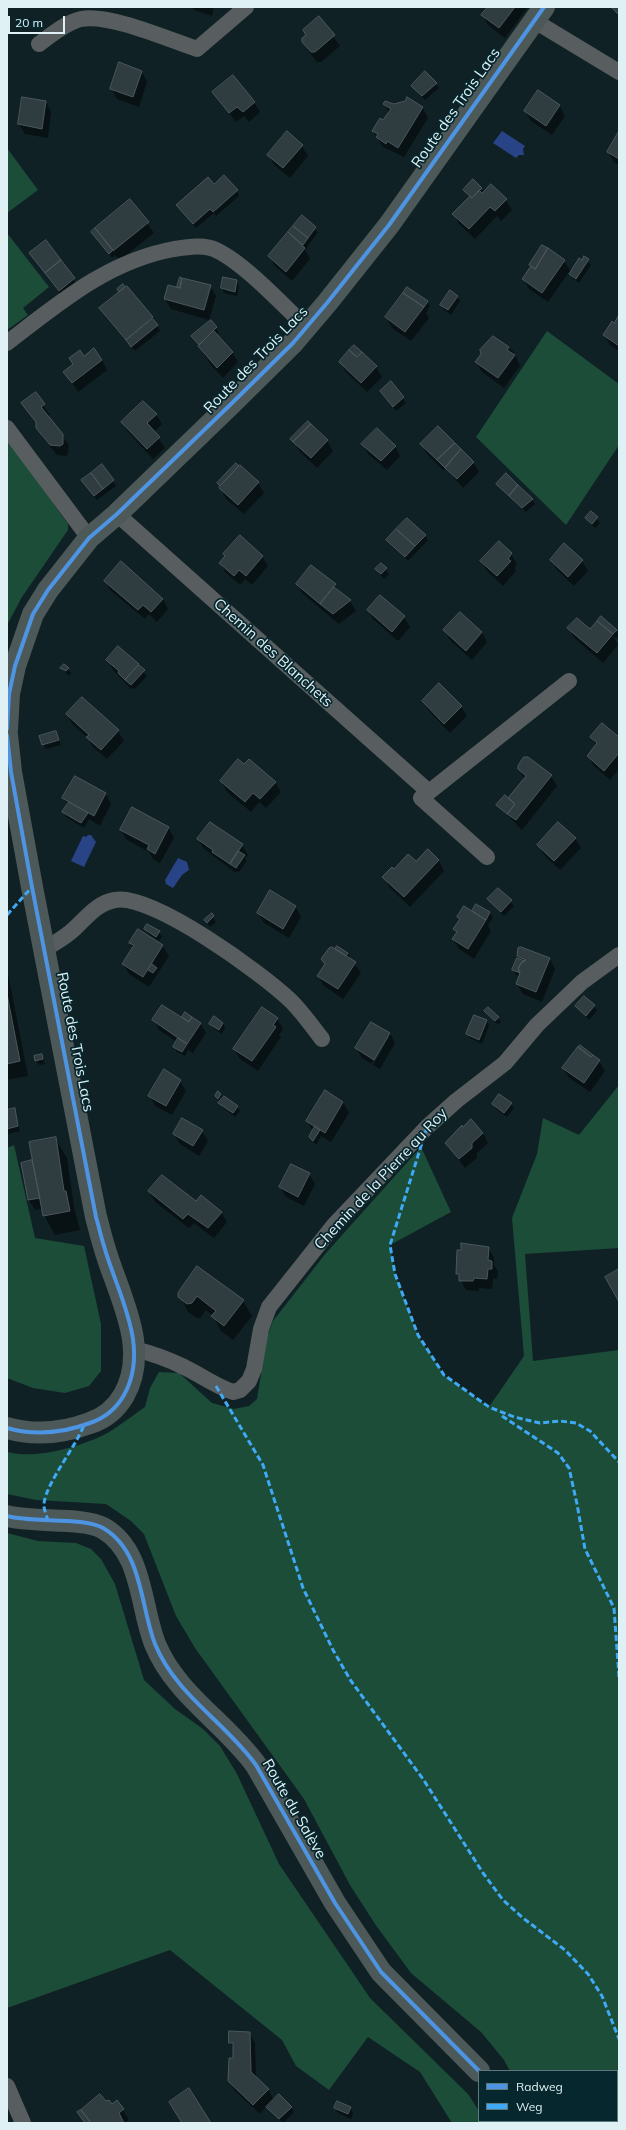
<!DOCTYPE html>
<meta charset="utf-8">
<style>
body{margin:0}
#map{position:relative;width:626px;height:2130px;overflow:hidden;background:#102125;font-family:Mulish,sans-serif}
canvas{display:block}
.frame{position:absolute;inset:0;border:8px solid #e0f1f5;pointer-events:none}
.legend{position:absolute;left:478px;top:2070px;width:140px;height:52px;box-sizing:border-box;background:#07272e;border:1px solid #5e787e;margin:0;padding:5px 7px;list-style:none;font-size:12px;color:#e0f1f5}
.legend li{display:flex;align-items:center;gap:8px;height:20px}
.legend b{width:20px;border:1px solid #5e787e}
.scale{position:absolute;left:8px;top:16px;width:57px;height:18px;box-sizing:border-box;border:2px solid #e0f1f5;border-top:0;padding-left:5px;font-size:12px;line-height:14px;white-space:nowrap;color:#e0f1f5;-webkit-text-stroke:3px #07272e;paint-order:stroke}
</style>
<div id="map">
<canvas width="626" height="2130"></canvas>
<div class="frame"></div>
<ul class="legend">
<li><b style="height:5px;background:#4d94e3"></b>Radweg</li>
<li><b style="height:5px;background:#3fa9f5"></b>Weg</li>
</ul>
<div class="scale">20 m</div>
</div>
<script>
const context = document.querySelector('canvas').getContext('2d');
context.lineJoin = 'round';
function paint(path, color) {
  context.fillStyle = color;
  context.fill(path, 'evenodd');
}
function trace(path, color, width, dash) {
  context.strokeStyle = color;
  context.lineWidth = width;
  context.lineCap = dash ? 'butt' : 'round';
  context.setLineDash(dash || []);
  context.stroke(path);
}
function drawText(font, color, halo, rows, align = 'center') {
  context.font = font + ' Mulish,sans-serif';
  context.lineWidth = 3.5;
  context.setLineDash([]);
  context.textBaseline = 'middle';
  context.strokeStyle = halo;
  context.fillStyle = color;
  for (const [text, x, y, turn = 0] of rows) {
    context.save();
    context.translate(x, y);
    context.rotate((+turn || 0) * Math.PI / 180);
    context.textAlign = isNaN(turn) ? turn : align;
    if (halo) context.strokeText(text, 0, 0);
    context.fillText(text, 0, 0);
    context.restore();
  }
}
const green = new Path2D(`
 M7,148l31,42 -31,23z
 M7,233l42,54 -26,21 5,7 -21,15z
 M547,331l72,53v61l-53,80 -90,-88z
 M7,439l61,85v6l-46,67 -15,28z
 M619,1085v163l-94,6 8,107 86,-11v773h-82l-1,-2h81v-50h-107l-6,-11 -23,-28 -70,-59 -36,-49 -25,-39 -46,-86 -109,-151 -19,-32 -32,-82 -13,-13 -25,-17 -70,-4 -29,-6v-42c27,7 63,-3 88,-13 16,-6 35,-22 50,-32l5,-19 9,-16 20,1 33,30 22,6 15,-3 8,-7 10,-62 6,-16 53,-68 95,-106 30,65 -61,33 5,29 23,61 26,40 45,32 35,-51 -12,-138 25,-64 6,-36 36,17z
 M14,1145l21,93 49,8 17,78v47l-12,15 -24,7 -32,-5 -26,-10v-230z
 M7,1533l31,8 38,2 15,6 10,10 14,25 29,96 31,29 28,20 17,17 17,28 42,90 91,134 98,96 11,17v10h6l1,2h-34l-32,-51 -52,-35 -39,53 -33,-24 -14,-26 -112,-90 -163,58z`);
const water = new Path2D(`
 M502,131l23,15 -2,3 1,6h-5l-3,3 -23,-15z
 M88,835h3l5,7 -12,25 -13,-6 12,-25 3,1z
 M178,858l9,4 2,8 -7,5 -9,13 -7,-4 -1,-4z`);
const shadow = new Path2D(`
 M192,7h22l-2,9 -18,-6z
 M489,7h39l-23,31 -17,-13 -5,-10z
 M319,18l21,28 -19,16h-4l-8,-10 -6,-10z
 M119,63l23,9 5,10 -8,25 -22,-8 -6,-11z
 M425,73l14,15 -14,12 -13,-14z
 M214,93l40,9 6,10 -11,10 -5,-6 -8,6z
 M408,98l15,10 5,10 -24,39 -21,-10 -10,-16 10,-9 6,-9 -4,-9 9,1 12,-3z
 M46,102l5,10 -3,26 -23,-4 -6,-10z
 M560,106l5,10 -13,19 -21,-14 -6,-10z
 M619,133v32l-5,-3 -6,-10z
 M302,146l6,10 -18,22 -16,-13 -5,-10z
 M473,181l11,12 22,7 6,10 -11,11 -4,-5 -22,23 -16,-15 -5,-10 16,-17 -5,-7z
 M214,186l23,5 2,5 -23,20 -2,-3 -18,15 -18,-23z
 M130,200l24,33 -34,27 -5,-5 -3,3 -20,-26z
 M302,217l16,15 -13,18 5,9 -18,22 -17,-15 -6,-10z
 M46,242l34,47 -15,12 -34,-48z
 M584,258l7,7 -12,18 -6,-4 -4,-7 -21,30 -19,-13 -6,-10 8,-12 -1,-2 34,-4 7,11z
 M180,278l30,8 6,10 -7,24 -38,-11 -6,-10 13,-11z
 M237,281l2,5 -2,10 -13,-3 -2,-5z
 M123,286l2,3 2,-2 25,31 8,13 -25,20 -29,-33 -5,-10 19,-15 -2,-3z
 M457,296l3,5 -9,14 -7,-5 -3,-5z
 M427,302l3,4 -4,7 3,5 -18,23 -19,-13 -6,-11z
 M619,317v34l-9,-6 -6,-10z
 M216,328l3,5 -3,2 16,17 6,10 -15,16 -12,-13 -19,-29z
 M493,337l21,15 6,14 -16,22 -22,-16 -6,-10z
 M84,357l18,3 5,10 -29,22 -13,-20z
 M340,362l36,5 6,10 -15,15 -21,-20z
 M391,383l15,20 -10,8 -15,-20z
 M35,394l15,21 -2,2 21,28 -1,9 -2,2 -9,-1 -14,-17 -6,-14 -14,-21z
 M156,414l6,10 -8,8 11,16 -12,11 -25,-27 -6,-10z
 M292,439l35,2 6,10 -16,17 -17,-16z
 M363,444l32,2 5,10 -13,14 -19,-16z
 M421,444l52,18 6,10 -16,16 -14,-16 -4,-3 -2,1 -16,-16z
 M236,465l22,18 6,10 -20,21 -18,-15 -8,-16z
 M102,466l14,20 -19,14 -12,-15z
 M497,484l35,15 3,5 -9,8z
 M591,512l9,11 -5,5 -9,-10z
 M425,536l3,4 -20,21 -20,-21z
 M224,554l38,2 6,10 -16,19 -7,-6 -5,6 -14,-12 -6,-10 6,-6z
 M511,554l6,10 -3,4 2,3 -13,15 -16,-15 -6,-10z
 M551,560l31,1 6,10 -14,15 -17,-16z
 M381,564l8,10 -5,5 -8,-10z
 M105,581l58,18 5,10 -11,13 -8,-8 -4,5 -34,-28z
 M297,584l38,1 4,7 11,9 6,10 -17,13 -36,-30z
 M380,596l24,21 6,10 -12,14 -24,-21 -6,-10z
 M569,628l47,3 3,4 -3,3 -3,-2 5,9 -15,18 -29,-25z
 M444,630l38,2 5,10 -15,18 -22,-20z
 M108,660l30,5 9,11 -12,13 -2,-1 -2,1 -18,-19z
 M64,665l7,8 -2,3 -8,-8z
 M82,699l36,32 6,10 -17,18 -14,-12 -5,-9 -15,-13 -6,-10z
 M423,701l38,5 6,10 -17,17 -21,-22z
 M56,732l5,13 -15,4 -3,-5z
 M591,737l28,2v30l-9,11 -16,-14 -6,-10 8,-10z
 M245,766l30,16 6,10 -15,16 -7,-6 -8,10 -24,-20 -6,-10z
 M519,769l32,7 6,10 -35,44 -25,-25 12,-6 15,-20z
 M75,777l31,17 5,10 -11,22 -11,-7 -5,9 -18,-11 -2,-5 4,-7 -5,-7z
 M168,827l6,11 -14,25 -7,-4 -4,-7 -22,-12 -6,-10z
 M575,838l6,10 -21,22 -16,-15 -6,-10z
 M198,839l44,6 6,10 -3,4 2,2 -8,11 -2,-1 -1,2 -32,-24zM206,844l11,9 -11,-7z
 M428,850l11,11 5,10 -34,36 -21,-20 -5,-10 32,-14z
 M498,889l16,17 -10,10 -16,-17z
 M270,892l26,15 5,10 -12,21 -25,-15 -6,-10z
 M476,905l14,8 3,5 -5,7 3,6 -17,28 -15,-10 -6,-10 4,-5 -3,-5 6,-9 -2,-3 14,-4z
 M212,915l4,7 -6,5 -4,-7z
 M145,929l14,3 3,5 -3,4 -11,-7z
 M138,931l25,15 6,10 -20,31 -20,-13 -6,-10 10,-16 -3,-5z
 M347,953l14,20 -18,26 -19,-13 -6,-10 8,-11z
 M518,956l32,3 5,10 -13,33 -19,-8 -6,-10 3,-8 -4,-1 -3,-5 7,-10z
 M7,968l21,108 -21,4z
 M576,1006h18l3,5 -8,9z
 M485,1011l13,7 3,4 -3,3z
 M183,1017l17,6 6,10 -13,20 -5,-3 -3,6 -8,-4 -3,-5 3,-5 -18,-12 -5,-10 31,1z
 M474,1017l13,4 2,5 -7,18 -12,-6 -3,-4z
 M277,1019l6,10 -4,6 2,2 -23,34 -18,-12 -6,-10z
 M223,1023l2,5 -3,6 -9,-6 -3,-4z
 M390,1033l5,10 -15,26 -18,-11 -6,-10zM387,1037h2l-16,28 -2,-1z
 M41,1055l4,9 -6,1 -3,-4z
 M599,1061l6,10 -15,21 -21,-14 -6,-10z
 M180,1081l6,10 -14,24 -17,-9 -5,-10z
 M326,1092l17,10 6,11 -18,29 -10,-6 -5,9 -6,-8 3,-6 -6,-10z
 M221,1094l2,4 14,9 3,4 -5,6 -13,-10 -6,-11z
 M493,1104h18l3,4 -7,9 -11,-8z
 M14,1109l6,22 -12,3 -1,-23z
 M463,1128l20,5 5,10 -11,10v5l-12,10 -19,-25z
 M202,1131l6,10 -9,15 -19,-12 -6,-10z
 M55,1138l12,20 7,49 6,23 -25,5 -11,-20 -1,-6 -8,1 -6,-10 -7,-37 10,-2 2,4z
 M292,1165l17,9 6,10 -11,22 -18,-9 -6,-10z
 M149,1192l47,10 25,10 6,10 -13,16 -20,-15 -5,5 -34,-26z
 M488,1248l6,10v7l4,7 -1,7 -4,-1 -1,11 -13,-1v3l-13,-1 -9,-17z
 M179,1293l64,8 9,15 -19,24 -12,-9 -8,-15 -7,-6 -6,8h-3l-9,-6z
 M249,2033l6,10 1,35 12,11 6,11 17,7 3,5 -11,11 -16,-17 -7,8 -25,-23 -6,-10 5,-22v-10l-4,-7z
 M112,2105l11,5 6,10 -5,3h-39z
 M335,2108h15l3,5 -2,6 -13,-6z`);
const building = new Path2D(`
 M488,7h27l-16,21 -18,-13z
 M619,7v8l-7,-7z
 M319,16l16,19 -20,17h-4l-9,-10v-4l4,-3 -3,-5z
 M119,62l23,9 -9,26 -23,-8z
 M425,71l12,12 -15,13 -11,-10z
 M233,75l22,27 -12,10 -6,-5 -8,6 -17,-21z
 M538,90l22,15 -14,21 -22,-15z
 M22,97l24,4 -4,28 -24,-5z
 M407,97l16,10 -25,41 -11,-7 -1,3 -10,-7 2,-3 -6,-3 8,-13 3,2 8,-11 -8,-5 2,-3 9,3 11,-3z
 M287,131l16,14 -20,23 -16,-13z
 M619,131v28l-12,-7z
 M224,175l14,15 -25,22 -3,-3 -17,15 -17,-19 32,-28 6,7z
 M473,179l9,9 -10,10 -9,-8z
 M491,184l16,15 -12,12 -5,-4 -21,22 -17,-15 18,-18 2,2 7,-8 3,3z
 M130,199l19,23 -36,29 -18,-23z
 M302,215l14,12 -8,11 -15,-12z
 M293,226l15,12 -5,7 -15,-13z
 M95,228l18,22 -4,4 -18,-22z
 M288,232l17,16 -19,24 -18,-16z
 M46,240l15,20 -16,13 -16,-20z
 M542,245l6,3 -13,21 -6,-4z
 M548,248l17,12 -23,33 -20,-14 9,-13 4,3z
 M584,256l5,3 -13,20 -7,-5 10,-16 3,2z
 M61,260l14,18 -16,13 -14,-18z
 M180,277l2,1 -2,10 -3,-1z
 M223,277l14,3 -2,12 -14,-4z
 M182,278l29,7 -7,25 -40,-11 4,-14 12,3z
 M123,284l2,3 -6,5 -2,-3z
 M127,286l26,31 -27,23 -27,-32z
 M407,287l21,14 -4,6 -21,-14z
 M450,290l8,6 -10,14 -8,-5z
 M403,293l21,14 -19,25 -20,-15z
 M619,315v31l-16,-11 9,-14 2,2z
 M153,319l5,6 -27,22 -5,-7z
 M211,320l6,7 -18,18 -8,-9z
 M214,331l19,21 -16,16 -19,-22z
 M493,336l16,11 -2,3 8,5 -17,23 -23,-16 6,-8 -1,-4z
 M354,345l8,7 -5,5 -8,-7z
 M94,348l8,12 -30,23 -9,-11 10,-8 -4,-6 11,-8 4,6z
 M349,350l8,7 5,-5 15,14 -16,17 -22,-21z
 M391,381l13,16 -11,10 -13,-16z
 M36,392l9,12 -4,3 22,27v10l-3,2 -10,-1 -14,-17v-6l-15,-19z
 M143,401l14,13 -10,9 13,14 -13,12 -26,-27z
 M308,421l3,3 -18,18 -3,-3z
 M311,424l17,16 -17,18 -18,-16z
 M438,426l17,17 -18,17 -17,-16z
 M377,428l19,18 -15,15 -20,-17z
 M455,443l6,6 -16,19 -8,-8z
 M461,449l13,13 -17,17 -12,-11z
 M236,463l3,3 -19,20 -3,-3z
 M102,464l12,16 -11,9 -12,-16z
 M240,465l19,17 -21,23 -19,-17z
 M91,473l12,16 -9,7 -13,-16z
 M506,473l12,12 -9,11 -13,-12z
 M518,485l15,14 -11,9 -13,-12z
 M591,511l7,6 -6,7 -7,-6z
 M407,518l19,17 -11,11 -19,-17z
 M396,529l19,17 -10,11 -19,-17z
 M240,535l23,21 -17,20 -7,-6 -5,6 -15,-13 6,-7 -2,-2z
 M499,541l13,12 -4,6 3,2 -14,15 -17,-15z
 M564,543l19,17 -15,17 -18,-17z
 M121,561l42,38 -12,13 -8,-7 -5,5 -34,-29z
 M381,563l6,5 -6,6 -6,-5z
 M311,565l25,19 -16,20 -24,-20z
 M334,587l17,13 -18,14 -13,-10z
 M380,595l25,21 -13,16 -25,-22z
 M460,612l22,20 -16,19 -23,-21z
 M601,616l16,14 -4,4 -16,-13z
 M577,618l13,11 7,-8 16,13 -16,19 -30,-25z
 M118,646l21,18 -14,16 -7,-7 1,-2 -13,-11z
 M64,664l5,4 -3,3 -6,-3z
 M139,665l6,5 -14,15 -6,-5z
 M439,683l23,23 -18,18 -22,-23z
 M82,697l37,33 -18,20 -15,-13 3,-2 -23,-21z
 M602,723l17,14v16l-15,18 -17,-15 10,-13 -7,-6z
 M56,731l3,9 -17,5 -3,-9z
 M524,757h4l24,18 -36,45 -9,-6 8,-10 -7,-6 18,-22 -8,-7v-3z
 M238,759l6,5 5,-5 27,23 -16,17 -7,-6 -8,9 -25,-21z
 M75,776l31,17 -12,23 -32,-18z
 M505,795l10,9 -8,10 -11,-9z
 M69,802l19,11 -7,10 -19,-11z
 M132,807l37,20 -14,27 -8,-5 2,-4 -29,-15z
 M210,822l33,22 -13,20 -18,-12 1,-2 -16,-11z
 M558,822l18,16 -22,23 -17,-16z
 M428,849l11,11 -35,37 -22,-20 10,-10 2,2 14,-15 8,7z
 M238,851l7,4 -9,13 -6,-4z
 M498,888l14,12 -11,12 -14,-13z
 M270,890l26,16 -13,23 -26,-16z
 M476,904l14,8 -4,8 -14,-9z
 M464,906l22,14 -18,29 -16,-10 5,-7 -4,-3 7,-10 -3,-2z
 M212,913l2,3 -7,7 -3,-3z
 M147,924l13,7 -4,6 -12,-8z
 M138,929l25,16 -20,32 -21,-13 12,-19 -5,-2z
 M337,946l11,7 -2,3 -11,-7z
 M332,947l24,15 -18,27 -21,-13 8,-12 -4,-5 8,-11z
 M521,947l29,11 -14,34 -20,-8 4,-11 -2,-4 3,-6 5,-3 -9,-4 1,-8z
 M517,958l8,3 -4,2 -3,6 2,4 -8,-3z
 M152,964l5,4 -4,5 -5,-3z
 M7,994l13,67 -13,3z
 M584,996l11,9 -9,11 -11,-10z
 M162,1005l27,17 3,-5 9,6 -14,21 -35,-24z
 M262,1007l16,11 -5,7 3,2 -24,34 -19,-12z
 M488,1007l11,10 -4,4 -11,-10z
 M185,1012l7,5 -3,5 -7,-5z
 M474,1015l13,5 -8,20 -13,-6z
 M214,1016l9,7 -4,7 -10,-6z
 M371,1022l19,11 -16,27 -19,-12z
 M178,1038l9,6 -5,8 -9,-5z
 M580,1045l13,10 -2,2 -13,-10z
 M578,1047l13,10 2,-2 7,5 -16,23 -22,-15z
 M42,1054l1,5 -8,2 -1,-5z
 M164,1069l17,11 -15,26 -18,-10z
 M325,1090l18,12 -18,31 -19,-12z
 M218,1091l3,3 -3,5 -3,-3z
 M499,1094l13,9 -8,10 -12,-9z
 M224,1096l14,10 -5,7 -15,-10z
 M15,1108l3,18 -11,3v-19z
 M182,1118l21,12 -10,16 -20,-12z
 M471,1119l12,14 -11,10v5l-13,11 -14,-16 17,-18 1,2z
 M315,1126l5,4 -7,11 -4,-4z
 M56,1137l8,54h2l4,20 -27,5 -14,-74z
 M32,1160l8,38 -12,2 -7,-37z
 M291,1164l19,9 -12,24 -19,-10z
 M162,1175l34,26 5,-6 21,17 -14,16 -20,-14 -5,5 -35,-28z
 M461,1243l28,4 -1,13 4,1v8h-4l-1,10 -13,-1 -1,3h-14v-7h-3l1,-24h4z
 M197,1266l47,34 -20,26 -13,-10 5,-5 -19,-15 -5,7 -5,1 -9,-7v-4z
 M619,1269v33l-14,-25z
 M229,2031l21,1 1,40 18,17 -16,16 -25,-24 1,-23h4v-15h-4z
 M189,2088l22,35h-29l-13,-21z
 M100,2094l6,7 3,-1 3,4 5,-4 7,9 -5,4 5,10h-33l-10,-13z
 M279,2094l13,13 -13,12 -13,-12z
 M337,2101l14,6 -3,7 -14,-6z
 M81,2110l10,13h-6l-8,-11z`);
const street = new Path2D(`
 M533,20l86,52
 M39,44c12,-9 28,-22 42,-25 27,-6 89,21 116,30l49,-42
 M7,343c52,-40 101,-82 167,-94 13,-2 31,-5 42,1 28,13 67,55 90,77
 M7,428l82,110
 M117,514l312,278 -8,6 66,59
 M429,792l140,-111
 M44,950c10,-7 22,-13 30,-21 13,-12 23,-26 41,-29 37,-7 148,74 176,101 11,11 21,25 31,38
 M134,1349c17,4 34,10 50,18 17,8 31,19 49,25l7,-2 9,-9 5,-12 7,-40 8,-22 65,-82 93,-98 29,-26 49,-38 32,-38 45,-43 37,-27
 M7,2086l16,37`);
const secondary = new Path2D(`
 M7,729l2,-35 6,-28 18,-52 15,-24 41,-52 28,-24 113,-109 63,-62 34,-40 62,-78 155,-218
 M7,735l4,37 21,115 64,330c3,10 5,20 8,29 13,47 47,101 20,149 -8,14 -19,23 -34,28 -27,10 -55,13 -83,5
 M7,1516c26,7 76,1 96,12 40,23 37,78 52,116 21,51 70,78 101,121l79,138 46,69 98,99
 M510,2121l1,2`);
const quiet = new Path2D(`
 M7,915l25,-28
 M427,1127l-37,118 5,29 23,61 26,40 45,32 25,10 26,6 20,-2 16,2 14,8 29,31
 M216,1386l47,79 40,123 30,62 18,31 72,98 60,94 20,27 20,18 42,32 23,24 14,22 17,43
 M502,1416l56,37 11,15 8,36 8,45 29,59 5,69
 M48,1521c-1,-5 -5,-13 -4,-18 3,-21 31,-55 40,-78`);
const cycleway = new Path2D(`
 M7,729l2,-35 6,-28 18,-52 15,-24 41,-52 28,-24 113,-109 63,-62 34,-40 62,-78 155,-218
 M7,735l4,37 21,115 64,330c3,10 5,20 8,29 13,47 47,101 20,149 -8,14 -19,23 -34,28 -27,10 -55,13 -83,5
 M7,1516c26,7 76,1 96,12 40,23 37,78 52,116 21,51 70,78 101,121l79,138 46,69 98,99`);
const streetNames = [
 ["Route des Trois Lacs",456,108,-55],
 ["Route des Trois Lacs",256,360,-46],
 ["Chemin des Blanchets",273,653,42],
 ["Route des Trois Lacs",75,1042,79],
 ["Chemin de la Pierre au Roy",381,1179,-47],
 ["Route du Salève",294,1809,60]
];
paint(green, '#1b4d39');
paint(water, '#294486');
paint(shadow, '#0007');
paint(building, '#2f3c40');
trace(building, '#4b575d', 1);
trace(street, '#585e5f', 16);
trace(secondary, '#4d5858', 22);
trace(quiet, '#3fa9f5', 3, [6, 3]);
trace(cycleway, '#4d94e3', 4);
drawText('15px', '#e0f1f5', '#07272e', streetNames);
</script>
